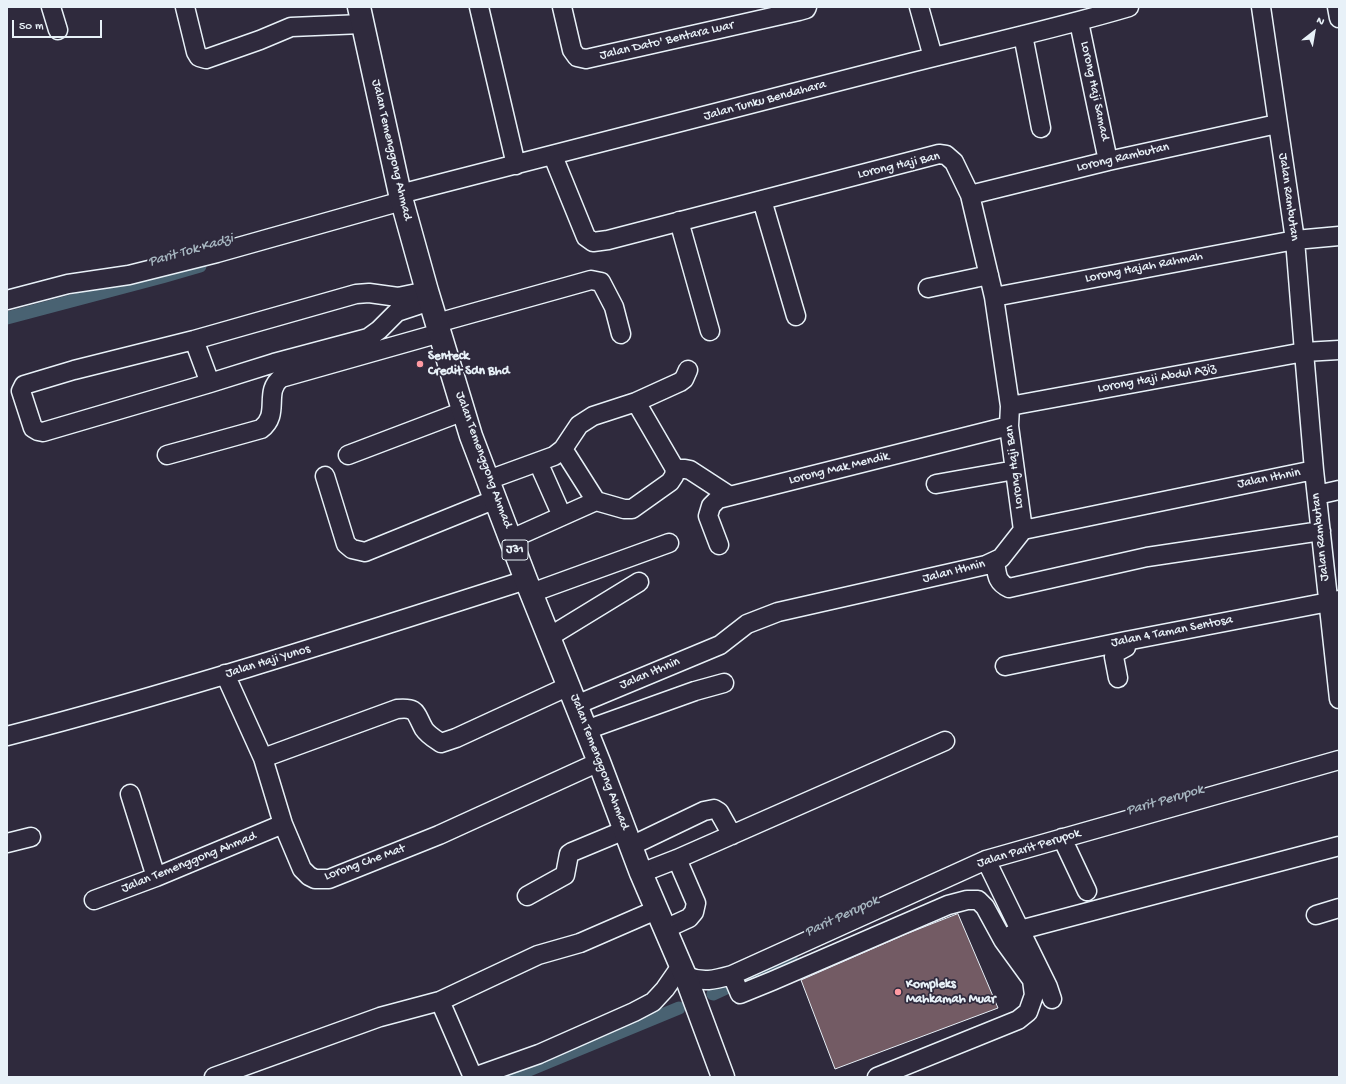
<!DOCTYPE html>
<style>
body{margin:0}
#map{position:relative;width:1346px;height:1084px;overflow:hidden;background:#2f2a3d;font-family:"Gochi Hand",sans-serif}
canvas{display:block}
.frame{position:absolute;inset:0;border:8px solid #e8f1f8;pointer-events:none}
.north{position:absolute;left:1294px;top:12px;width:40px;height:40px;-webkit-text-stroke:3px #2f2a3d;paint-order:stroke;rotate:31deg;font-size:11px;font-weight:700;line-height:16px;text-align:center;color:#e8f1f8}
.north::after{content:'';display:block;margin:auto;width:14px;height:18px;background:#e8f1f8;clip-path:polygon(50% 0,100% 100%,50% 72%,0 100%)}
.scale{position:absolute;left:12px;top:20px;width:90px;height:18px;box-sizing:border-box;border:2px solid #e8f1f8;border-top:0;padding-left:5px;font-size:12px;line-height:14px;white-space:nowrap;color:#e8f1f8;-webkit-text-stroke:3px #2f2a3d;paint-order:stroke}
</style>
<div id="map">
<canvas width="1346" height="1084"></canvas>
<div class="frame"></div>
<div class="north">N</div>
<div class="scale">50 m</div>
</div>
<script>
const context = document.querySelector('canvas').getContext('2d');
context.lineJoin = 'round';
function trace(path, color, width, dash) {
  context.strokeStyle = color;
  context.lineWidth = width;
  context.lineCap = dash ? 'butt' : 'round';
  context.setLineDash(dash || []);
  context.stroke(path);
}
function paint(path, color) {
  context.fillStyle = color;
  context.fill(path, 'evenodd');
}
function drawText(font, color, halo, rows, align = 'center') {
  context.font = font + ' "Gochi Hand",sans-serif';
  context.lineWidth = 3.5;
  context.setLineDash([]);
  context.textBaseline = 'middle';
  context.strokeStyle = halo;
  context.fillStyle = color;
  for (const [text, x, y, turn = 0] of rows) {
    context.save();
    context.translate(x, y);
    context.rotate((+turn || 0) * Math.PI / 180);
    context.textAlign = isNaN(turn) ? turn : align;
    if (halo) context.strokeText(text, 0, 0);
    context.fillText(text, 0, 0);
    context.restore();
  }
}
const canal = new Path2D(`
 M7,318l155,-41 38,-11
 M713,994l78,-36
 M512,1077l167,-69`);
const building = new Path2D(`
 M958,914l40,94 -163,61 -34,-89 105,-46z`);
const minor = new Path2D(`
 M51,7l7,23
 M185,7l11,45 3,5 7,2 54,-19 31,-13 71,-3
 M479,7l37,158
 M562,7l10,43 5,7 9,2 213,-48 7,-2 1,-2
 M919,7l14,50
 M1261,7l34,233 9,112 35,-2
 M1337,7l2,11
 M1079,22l29,139
 M1023,35l18,93
 M553,156l33,81 7,5 15,-2 331,-86 7,1 8,7 16,33 24,102 16,109 -1,20 14,104
 M400,194c168,-42 337,-86 506,-130 74,-19 149,-35 223,-57
 M970,195l138,-34 169,-37
 M762,200l34,116
 M679,221l31,110
 M928,288l61,-13
 M427,291l-29,6 -29,-4 -13,1 -162,46 -120,30 -50,15 -3,6 12,37 5,3 5,1 167,-49 64,-20 94,-25 11,-8 18,-18 33,-11
 M994,297l301,-57 44,-4
 M7,300l61,-16 61,-9 88,-22 185,-52
 M437,323l154,-43 10,2 13,25 7,27
 M194,340l16,43
 M563,449l33,52 28,8h8l38,-27 4,-6 1,-7 -39,-67
 M167,455l94,-26c20,-15 2,-37 20,-51l159,-45
 M348,455l116,-44
 M538,462l24,54
 M675,469h10l5,1 40,26
 M1314,470l25,229
 M325,476l21,68 6,5 13,3 131,-53
 M488,480l66,-24 9,-7 16,-24 14,-9 43,-14 44,-20 4,-3 4,-9
 M936,484l79,-14
 M1317,495l22,-5
 M511,539l85,-38
 M719,545l-11,-29 3,-10 7,-7 291,-73
 M995,561c2,13 1,21 14,27l138,-31 174,-26
 M531,593l138,-50
 M549,637l90,-55
 M1005,666l121,-25 213,-41
 M225,674l38,84 20,66 19,45 7,7 6,3h14l110,-44 160,-73
 M1118,678l-4,-21 1,-4 11,-6v-6
 M576,705l144,-60 27,-21 31,-12 208,-47 15,-7 22,-28 291,-60 -10,-118 -294,54
 M586,730l109,-39 29,-8
 M7,736c175,-45 347,-101 519,-156
 M263,758l134,-49c21,-2 18,4 27,20 4,6 11,10 17,14l15,-5 113,-52
 M130,794l26,83
 M1062,838l25,53
 M7,843l24,-6
 M631,846l73,-35 10,-2 5,3 13,23
 M986,860l34,70 319,-84
 M641,873l36,-14 268,-118
 M527,896l38,-21 4,-21 3,-2 53,-22
 M94,900l62,-23 127,-53
 M1316,915l23,-7
 M665,929l24,-11 5,-6 2,-9 -19,-44
 M732,975l8,19 32,-13 176,-76 19,-5h11l7,7 18,33
 M686,976c17,7 28,4 46,-1l254,-115 353,-100
 M440,1001l33,76
 M214,1077l166,-60 60,-16 98,-46 42,-12 76,-33
 M474,1077l65,-23 95,-42 19,-10 12,-13 16,-23
 M877,1077l141,-57 10,-8 6,-17 -2,-15 -29,-40 17,-10 28,57 4,12`);
const major = new Path2D(`
 M359,7l41,187 27,97 44,145 55,144 73,182 42,111 46,107 36,97`);
const markers = [
 [420,364,4,"#ff9aa2"],
 [898,992,4,"#ff9aa2"]
];
const shields = [
 [515,550,26]
];
const shieldNames = [
 ["J31",515,550]
];
const streetNames = [
 ["Jalan Dato' Bentara Luar",667,41,-13],
 ["Lorong Haji Samad",1094,91,78],
 ["Jalan Tunku Bendahara",765,101,-15],
 ["Jalan Temenggong Ahmad",391,150,77],
 ["Lorong Rambutan",1123,158,-13],
 ["Lorong Haji Ban",899,166,-13],
 ["Jalan Rambutan",1288,197,82],
 ["Lorong Hajah Rahmah",1144,268,-11],
 ["Lorong Haji Abdul Aziz",1157,379,-10],
 ["Jalan Temenggong Ahmad",483,460,70],
 ["Lorong Haji Ban",1015,467,-97],
 ["Lorong Mak Mendik",839,469,-14],
 ["Jalan Ithnin",1269,479,-11],
 ["Jalan Rambutan",1321,537,-96],
 ["Jalan Ithnin",954,572,-14],
 ["Jalan 4 Taman Sentosa",1172,632,-11],
 ["Jalan Haji Yunos",268,662,-17],
 ["Jalan Ithnin",650,674,-23],
 ["Jalan Temenggong Ahmad",599,762,69],
 ["Jalan Parit Perupok",1029,849,-17],
 ["Jalan Temenggong Ahmad",189,863,-22],
 ["Lorong Che Mat",365,863,-20]
];
const poiNames = [
 ["Senteck",428,357],
 ["Credit Sdn Bhd",428,372],
 ["Kompleks",906,985],
 ["Mahkamah Muar",906,1000]
];
const waterNames = [
 ["Parit Tok Kadzi",191,251,-16],
 ["Parit Perupok",1165,801,-16],
 ["Parit Perupok",842,917,-25]
];
trace(canal, '#496272', 13);
paint(building, '#735b64');
trace(building, '#e8f1f8', 1);
trace(minor, '#e8f1f8', 21);
trace(major, '#e8f1f8', 25);
trace(minor, '#2f2a3d', 18);
trace(major, '#2f2a3d', 22);
for (const [x, y, r, color] of markers) {
  const dot = new Path2D();
  dot.arc(x, y, r, 0, 2 * Math.PI);
  context.fillStyle = color;
  context.fill(dot);
  trace(dot, '#2f2a3d', 1.5);
}
for (const [x, y, w] of shields) {
  const box = new Path2D();
  box.roundRect(x - w / 2, y - 10, w, 20, 3);
  context.fillStyle = '#2f2a3d';
  context.fill(box);
  trace(box, '#e8f1f8', 1);
}
drawText('bold 12px', '#e8f1f8', null, shieldNames);
drawText('13px', '#e8f1f8', '#2f2a3d', streetNames);
drawText('bold 13px', '#e8f1f8', '#2f2a3d', poiNames, 'left');
drawText('italic 14px', '#a8b8c2', '#2f2a3d', waterNames);
</script>
